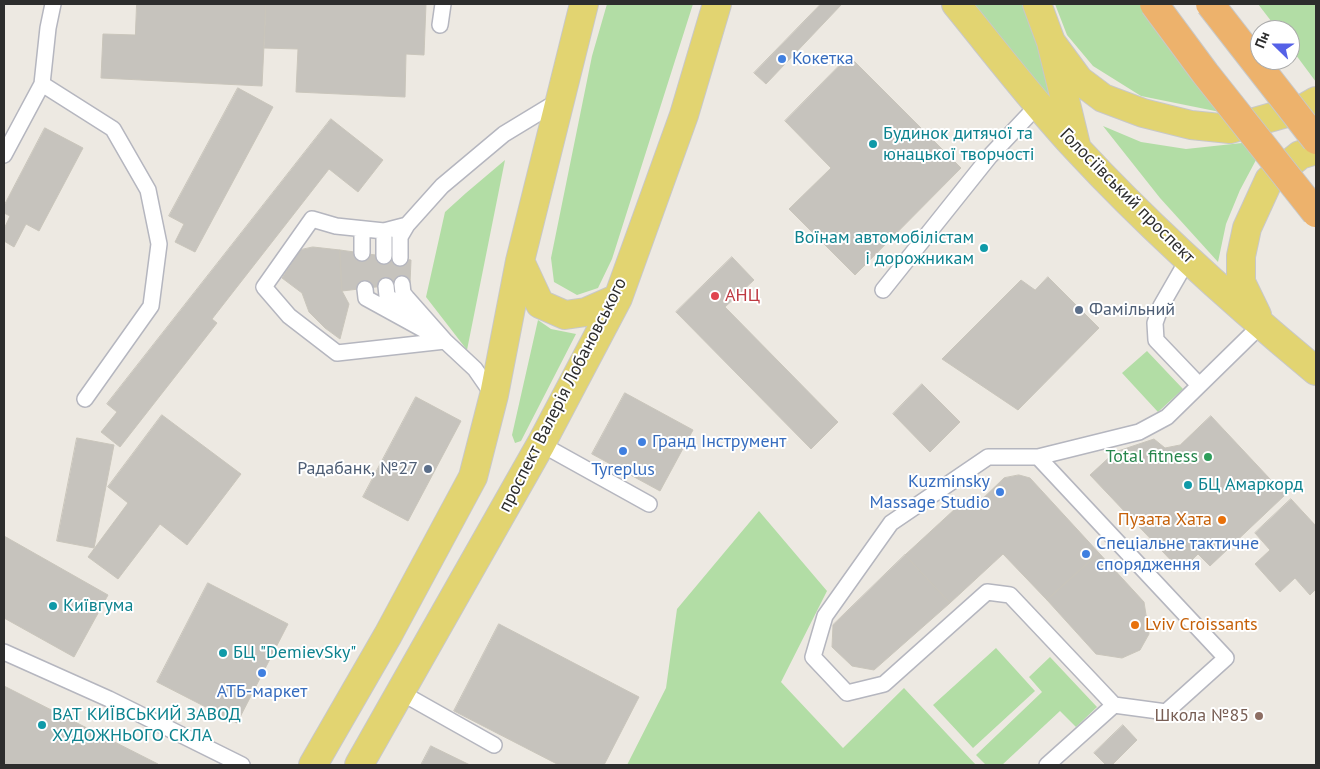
<!DOCTYPE html>
<meta charset="utf-8">
<style>
body{margin:0}
#map{position:relative;width:1320px;height:769px;overflow:hidden;background:#ede9e2;font-family:"PT Sans",sans-serif}
canvas{display:block}
.frame{position:absolute;inset:0;border:5px solid #2d2d2d;pointer-events:none}
.north{position:absolute;left:1250px;top:20px;width:50px;height:50px;box-sizing:border-box;background:#fff;border:1px solid #ababab;border-radius:50%;rotate:292deg;font-size:14px;font-weight:700;line-height:20px;text-align:center;color:#2d2d2d}
.north::after{content:'';display:block;margin:auto;width:18px;height:22px;background:#5561e7;clip-path:polygon(50% 0,100% 100%,50% 72%,0 100%)}
</style>
<div id="map">
<canvas width="1320" height="769"></canvas>
<div class="frame"></div>
<div class="north">Пн</div>
</div>
<script>
const context = document.querySelector('canvas').getContext('2d');
context.lineJoin = 'round';
function paint(path, color) {
  context.fillStyle = color;
  context.fill(path, 'evenodd');
}
function trace(path, color, width, dash) {
  context.strokeStyle = color;
  context.lineWidth = width;
  context.lineCap = dash ? 'butt' : 'round';
  context.setLineDash(dash || []);
  context.stroke(path);
}
function drawText(font, color, halo, rows, align = 'center') {
  context.font = font + ' "PT Sans",sans-serif';
  context.lineWidth = 4;
  context.setLineDash([]);
  context.textBaseline = 'middle';
  context.strokeStyle = halo;
  context.fillStyle = color;
  for (const [text, x, y, turn = 0] of rows) {
    context.save();
    context.translate(x, y);
    context.rotate((+turn || 0) * Math.PI / 180);
    context.textAlign = isNaN(turn) ? turn : align;
    if (halo) context.strokeText(text, 0, 0);
    context.fillText(text, 0, 0);
    context.restore();
  }
}
const green = new Path2D(`
 M607,4h86l-81,255 -14,29 -21,7 -23,-13 -3,-24 41,-202z
 M970,4h53l15,41 17,62z
 M1055,4h86l79,108 -79,-16 -48,-30 -26,-31z
 M1258,4h58v78l-26,-35v-17h-12z
 M1103,126l38,16 45,7 56,-6 14,17 -16,30 -14,34 -8,38 -58,-64z
 M505,160l-38,190 -41,-53 19,-85 21,-19z
 M538,320l13,9 25,5 -55,107 -6,2 -3,-8z
 M1147,351l36,38 -25,23 -36,-39z
 M759,511l68,80 -46,91 62,66 61,-60 72,77h-349l39,-77 11,-79z
 M996,648l39,43 -62,57 -40,-43z
 M1050,657l47,50 -21,20 -16,-16 -58,54h-16l-10,-10 66,-63 -13,-15z`);
const building = new Path2D(`
 M137,4h129l-4,82 -161,-8 2,-44 32,1z
 M266,4h160l-2,51 -18,-1 -1,43 -109,-5 2,-43 -34,-1z
 M821,4h21l-76,80 -12,-11z
 M849,56l112,112 -106,107 -66,-66 42,-41 -46,-47z
 M238,88l35,19 -78,145 -20,-10 9,-18 -15,-8z
 M331,119l52,41 -25,32 -29,-23 -117,150 5,4 -97,124 -19,-15 16,-20 -10,-8z
 M45,128l38,20 -44,83 -13,-7 -12,23 -10,-6v-12l6,-13 -6,-3v-7z
 M313,247l27,3 2,41 7,13 -9,35 -15,-11 -16,-16 -7,-19 -20,-15 18,-28z
 M340,250l71,10 -1,23 -68,8z
 M732,257l22,23 -29,27 113,115 -27,27 -135,-137z
 M1048,277l51,51 -81,82 -76,-51 79,-79 14,10z
 M922,384l38,38 -30,30 -37,-38z
 M625,393l68,37 -33,61 -68,-37z
 M416,397l45,24 -53,100 -45,-24z
 M162,415l79,59 -54,71 -27,-21 -42,55 -30,-22 40,-54 -20,-16z
 M1211,416l74,79 -75,71 -12,-12 -17,17 -91,-96 25,-23 39,-13 11,9 15,-3z
 M77,438l37,7 -20,103 -37,-7z
 M1019,475l11,3 69,75 -52,47 -44,-46 -53,49 -45,-48 51,-47 18,-1 30,-29z
 M1291,499l25,27v63l-6,6 -15,-17 -15,14 -25,-28 15,-14 -15,-17z
 M4,536l104,59 -34,62 -70,-39z
 M1099,553l45,49 5,32 -9,16 -18,8 -26,-4 -49,-54z
 M905,555l45,48 -76,67 -22,-4 -20,-19 1,-22z
 M208,583l80,41 -51,99 -80,-41z
 M499,624l140,73 -35,68h-45l-105,-54z
 M4,686l154,78 -1,1h-153z
 M1123,725l14,15 -25,25h-6l-12,-12z
 M431,746l39,19h-49z`);
const lane = new Path2D(`
 M440,25l3,-21
 M42,84l71,45 35,61 11,54 -8,62 -66,93
 M4,155l38,-71 6,-56 5,-24
 M407,225l-23,6 -48,-5 -24,-7 -48,68 25,29 48,37 108,-12
 M384,231v25
 M362,253v-24
 M400,258v-21l7,-12 35,-39 62,-52 56,-34
 M1188,259l-27,47 -6,17 1,17 43,45
 M402,284l1,9 4,5 38,43 30,28 18,26
 M386,286l1,10 23,18
 M365,289l1,9 71,39
 M883,290l107,-134 48,-51
 M541,444l108,60
 M1038,457l188,201 -60,54 -52,-7 -67,60
 M4,652l105,47 133,66
 M400,692l94,53
 M1114,705l-104,-110 -23,-3 -103,92 -37,9 -34,-36 12,-41 66,-93 97,-66h50l101,-25 28,-15 94,-92`);
const primary = new Path2D(`
 M956,4c40,49 78,99 121,145 74,80 156,153 239,222
 M1037,4l14,38 25,103
 M1051,42l28,38 24,18 40,15 48,12 39,4 74,-21 12,-7
 M520,261l20,43 25,11 21,-3 32,-14
 M1257,315l-16,-33v-26l6,-28 22,-48 31,-25 16,-5
 M313,765l75,-130 85,-158 21,-82 26,-134 64,-257
 M359,765l182,-321 77,-146 66,-183 33,-111`);
const highwayBridge = new Path2D(`
 M1154,4l51,69 111,140
 M1210,4l106,136`);
const markers = [
 [782,59,5,"#3f7fe0"],
 [873,144,5,"#0f9aa8"],
 [984,248,5,"#0f9aa8"],
 [715,296,5,"#e0444e"],
 [1079,310,5,"#5c6f8a"],
 [642,442,5,"#3f7fe0"],
 [623,451,5,"#3f7fe0"],
 [1208,457,5,"#2e9e5b"],
 [428,469,5,"#5c6f8a"],
 [1188,485,5,"#0f9aa8"],
 [1000,492,5,"#3f7fe0"],
 [1222,520,5,"#e8710a"],
 [1086,554,5,"#3f7fe0"],
 [53,606,5,"#0f9aa8"],
 [1135,625,5,"#e8710a"],
 [223,653,5,"#0f9aa8"],
 [262,673,5,"#3f7fe0"],
 [1259,716,5,"#8d6e63"],
 [42,725,5,"#0f9aa8"]
];
const shopNames = [
 ["Кокетка",792,59],
 ["Гранд Інструмент",652,442],
 ["Tyreplus",623,470,"center"],
 ["Kuzminsky",990,482,"right"],
 ["Massage Studio",990,503,"right"],
 ["Спеціальне тактичне",1096,544],
 ["спорядження",1096,565],
 ["АТБ-маркет",262,692,"center"]
];
const cultureNames = [
 ["Будинок дитячої та",883,134],
 ["юнацької творчості",883,155],
 ["Воїнам автомобілістам",974,238,"right"],
 ["і дорожникам",974,259,"right"],
 ["БЦ Амаркорд",1198,485],
 ["Київгума",63,606],
 ["БЦ \"DemievSky\"",233,653],
 ["ВАТ КИЇВСЬКИЙ ЗАВОД",52,715],
 ["ХУДОЖНЬОГО СКЛА",52,736]
];
const streetNames = [
 ["Голосіївський проспект",1127,196,45],
 ["проспект Валерія Лобановського",563,395,-63]
];
const healthNames = [
 ["АНЦ",725,296]
];
const serviceNames = [
 ["Фамільний",1089,310],
 ["Радабанк, №27",418,469,"right"]
];
const leisureNames = [
 ["Total fitness",1198,457]
];
const foodNames = [
 ["Пузата Хата",1212,520],
 ["Lviv Croissants",1145,625,"left"]
];
const educationNames = [
 ["Школа №85",1249,716]
];
paint(green, '#b2dda5');
paint(building, '#c6c3bd');
trace(building, '#c9c5bb', 1);
trace(lane, '#b5b6bf', 18);
trace(primary, '#c8c8c8', 30);
trace(lane, '#fff', 15);
trace(primary, '#e2d471', 28);
trace(highwayBridge, '#c8c8c8', 30, []);
trace(highwayBridge, '#edb26c', 28);
for (const [x, y, r, color] of markers) {
  const dot = new Path2D();
  dot.arc(x, y, r, 0, 2 * Math.PI);
  context.fillStyle = color;
  context.fill(dot);
  trace(dot, '#fff', 2);
}
drawText('18px', '#366cbe', '#fff', shopNames, 'left');
drawText('18px', '#0d838f', '#fff', cultureNames, 'left');
drawText('18px', '#2d2d2d', '#fff', streetNames);
drawText('18px', '#be3a42', '#fff', healthNames, 'left');
drawText('18px', '#4e5e75', '#fff', serviceNames, 'left');
drawText('18px', '#27864d', '#fff', leisureNames, 'right');
drawText('18px', '#c56008', '#fff', foodNames, 'right');
drawText('18px', '#785e54', '#fff', educationNames, 'right');
</script>
